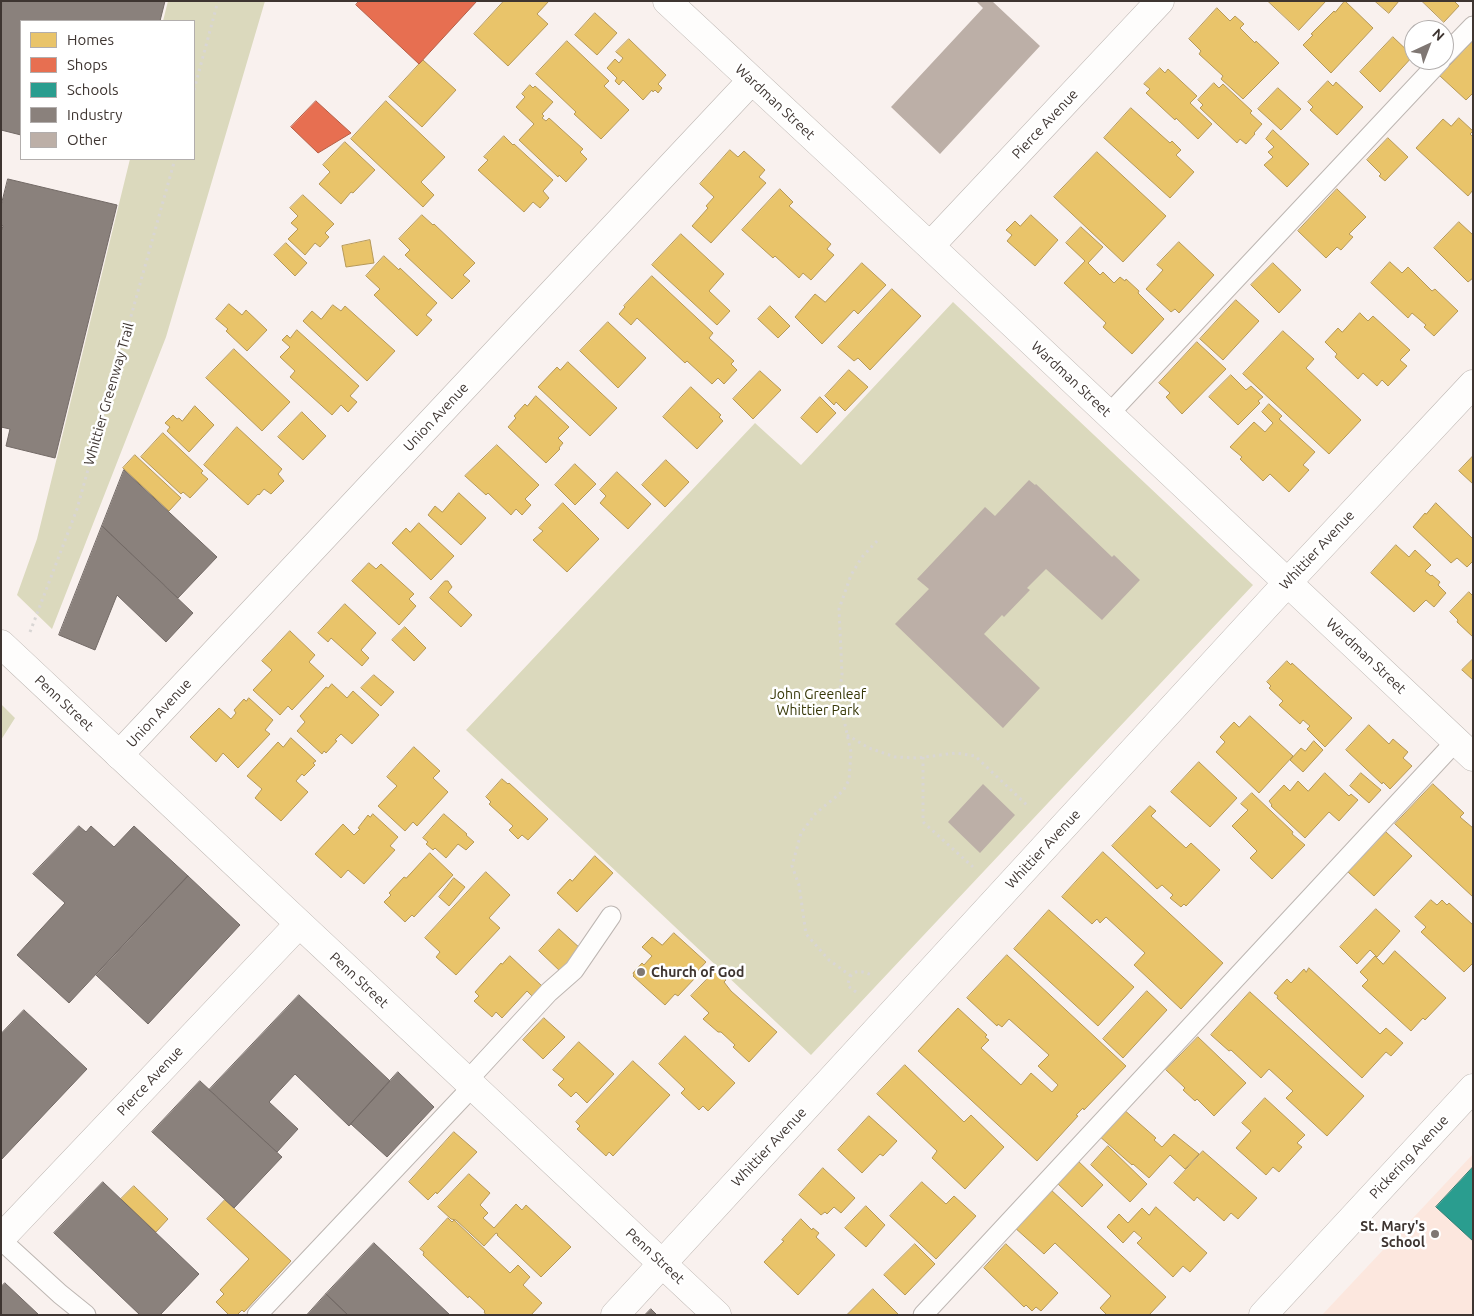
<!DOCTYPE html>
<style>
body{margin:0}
#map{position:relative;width:1474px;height:1316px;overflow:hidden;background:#f9f1ee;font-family:Ubuntu,sans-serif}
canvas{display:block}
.frame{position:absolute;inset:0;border:2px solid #3e3531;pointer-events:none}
.legend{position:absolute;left:20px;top:20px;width:175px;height:140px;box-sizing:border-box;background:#fff;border:1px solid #b2aead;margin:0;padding:6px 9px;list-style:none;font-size:15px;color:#3e3531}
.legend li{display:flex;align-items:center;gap:10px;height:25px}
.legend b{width:25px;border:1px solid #b2aead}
.north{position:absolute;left:1404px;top:20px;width:50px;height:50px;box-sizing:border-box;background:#fff;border:1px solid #b2aead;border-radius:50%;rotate:43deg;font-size:14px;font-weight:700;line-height:20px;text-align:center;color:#3e3531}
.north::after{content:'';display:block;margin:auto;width:18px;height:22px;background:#7f7773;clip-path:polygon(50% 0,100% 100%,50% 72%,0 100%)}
</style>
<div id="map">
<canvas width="1474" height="1316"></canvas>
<div class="frame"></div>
<ul class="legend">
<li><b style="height:14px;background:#e9c46a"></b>Homes</li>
<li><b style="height:14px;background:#e76f51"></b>Shops</li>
<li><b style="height:14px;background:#2a9d8f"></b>Schools</li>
<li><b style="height:14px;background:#8a817c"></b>Industry</li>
<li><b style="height:14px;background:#bcafa7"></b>Other</li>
</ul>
<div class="north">N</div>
</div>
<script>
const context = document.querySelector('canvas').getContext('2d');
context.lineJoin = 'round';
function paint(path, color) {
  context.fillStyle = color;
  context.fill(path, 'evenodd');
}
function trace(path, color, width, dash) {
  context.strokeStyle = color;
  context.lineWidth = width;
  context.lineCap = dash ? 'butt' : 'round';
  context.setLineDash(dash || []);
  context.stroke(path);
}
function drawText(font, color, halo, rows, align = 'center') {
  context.font = font + ' Ubuntu,sans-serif';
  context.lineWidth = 5;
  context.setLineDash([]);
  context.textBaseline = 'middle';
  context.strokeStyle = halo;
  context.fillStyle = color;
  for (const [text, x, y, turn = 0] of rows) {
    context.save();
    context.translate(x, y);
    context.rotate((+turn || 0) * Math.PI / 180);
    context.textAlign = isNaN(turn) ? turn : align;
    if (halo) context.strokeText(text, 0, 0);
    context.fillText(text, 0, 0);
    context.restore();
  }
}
const built = new Path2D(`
 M1473,1154v161h-151z`);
const green = new Path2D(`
 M168,1h97l-99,336 -114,292 -35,-34 20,-56 93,-380h64v-138h-31z
 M953,302l300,283 -442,470 -345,-325 289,-307 46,42z
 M1,704l14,14 -14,22z`);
const homes = new Path2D(`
 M504,1h45l-12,13 11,10 -40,42 -34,-32z
 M1268,1h58l-27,29z
 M1345,1l28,27 -42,45 -28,-28 10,-10 -2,-1 23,-23 1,1z
 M1375,1h24l-10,12z
 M1422,1h32l5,5 -15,16z
 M1217,8l13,13 5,-5 9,8 -4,4 15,15 1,-2 23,22 -36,36 -22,-20 2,-3 -24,-22 2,-3 -12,-12z
 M595,13l22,20 -20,22 -22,-20z
 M1393,37l20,19 -33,36 -20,-20z
 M629,39l37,36 -8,9 4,4 -4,5 -3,-3 -2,2 -1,-2 -9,10 -20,-20 -4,5 -4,-4 2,-3 -10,-10 8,-9 4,4 4,-5 -7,-6z
 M567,41l42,40 -5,5 25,24 -28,29 -27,-25 2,-2 -40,-38z
 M1473,41v52l-7,7 -26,-24z
 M423,60l33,30 -34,37 -33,-30z
 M1160,68l5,5 3,-4 29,27 -7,7 22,21 -14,15 -22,-21 -1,2 -29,-27 4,-4 -6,-5z
 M1328,81l5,5 3,-4 27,25 -26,28 -27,-25 3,-3 -5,-5z
 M1214,83l5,5 4,-4 29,27 -2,2 12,11 -8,9 1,1 -9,10 -6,-5 -3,4 -37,-35 3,-3 -5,-5z
 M530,85l3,3 2,-2 18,16 -11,12 2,2 -2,2 4,3 3,-3 34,31 -3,3 7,7 -21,23 -7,-7 -1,2 -39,-37 15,-16 -18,-17 9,-10 -3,-3z
 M1278,88l23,21 -20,21 -23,-21z
 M386,101l59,56 -24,25 13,13 -11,12 -72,-68z
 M1131,108l39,35 2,-2 9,9 -5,5 18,17 -24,26 -66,-60z
 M1459,118l14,13 -3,3 3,3v53l-5,6 -52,-48 27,-29 8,7z
 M1273,130l36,34 -22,23 -23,-22 9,-8 -5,-5 6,-5 -8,-8z
 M504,136l9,9 1,-1 39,36 -10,11 6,7 -9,10 -7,-6 -9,10 -46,-42 10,-10 -4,-3z
 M1388,138l20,19 -23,24 -6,-5 2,-2 -14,-14z
 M345,142l30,28 -22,23 -2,-1 -10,12 -22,-20 11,-12 -7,-7z
 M730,150l8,7 6,-6 21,19 -6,7 7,6 -55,60 -19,-17 16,-18 -2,-2 8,-9 -14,-13z
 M1097,152l69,64 -43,46 -69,-65z
 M780,189l13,13 -4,4 42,38 -4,5 7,6 -23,25 -8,-7 -4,5 -24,-22 -2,2 -31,-28z
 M1337,189l29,28 -17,17 4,3 -12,13 -4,-3 -11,11 -28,-27z
 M303,195l31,29 -9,9 4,4 -9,10 -5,-4 -10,12 -17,-16 10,-10 -7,-6 7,-7 -8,-8z
 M422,215l11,10 1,-1 41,39 -12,12 7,6 -18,18 -47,-44 5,-5 -11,-11z
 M1031,215l27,25 -23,26 -28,-25 5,-6 -6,-5 9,-9 5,5z
 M1459,222l14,13v43l-5,4 -34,-34z
 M1081,227l22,20 -15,16 12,12 3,-3 11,11 6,-6 5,4 1,-2 13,12 -1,2 26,26 -32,35 -29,-27 3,-4 -42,-40 21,-22 -19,-18z
 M681,234l43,40 -15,17 21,20 -13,14 -65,-60z
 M370,240l4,23 -28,4 -4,-21z
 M1179,242l35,33 -35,38 -4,-4 -4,3 -25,-23 17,-19 -6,-5z
 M286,243l21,20 -12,13 -21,-21z
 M384,256l15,14 1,-2 37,35 -11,12 6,5 -15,16 -43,-41 6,-6 -14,-13z
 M1390,262l12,11 6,-6 24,24 3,-2 23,22 -24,25 -10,-9 2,-2 -14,-12 -4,5 -37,-35z
 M862,263l24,22 -28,29 -4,-4 -32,34 -27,-27 20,-23 10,8z
 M1273,263l28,27 -22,23 -28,-28z
 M652,276l61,57 -4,5 25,23 -3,3 6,6 -13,14 -6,-6 -6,6 -25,-23 -2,2 -48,-45 -6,7 -12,-11 6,-7 -1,-1z
 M892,289l29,27 -51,54 -12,-12 -4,3 -16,-14z
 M1236,300l23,21 -36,39 -23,-21z
 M229,304l13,11 4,-5 21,20 -20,21 -21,-20 2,-2 -12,-10z
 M333,305l8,6 4,-5 50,45 -28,30 -64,-60 9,-10 9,8z
 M770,306l20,20 -12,12 -20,-19z
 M1360,313l8,8 5,-5 37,34 -10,10 7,6 -19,20 -6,-6 -5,6 -14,-13 -5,6 -23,-22 2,-3 -12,-12 13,-14 4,4z
 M608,322l38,36 -28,30 -38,-37z
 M297,330l62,56 -9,10 7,6 -9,10 -7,-7 -9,10 -42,-38 5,-6 -15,-14 10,-10 -8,-7 5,-5 3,3z
 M1283,331l31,28 -8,9 55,52 -32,34 -86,-80z
 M1197,342l29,27 -44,45 -16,-17 4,-4 -11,-10z
 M234,349l56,53 -28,29 -56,-53z
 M568,362l49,46 -27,28 -52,-49 19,-20 3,3z
 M849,370l19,17 -23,24 -9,-9 -2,3 -9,-9z
 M760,371l21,19 -28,29 -20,-20z
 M1231,375l15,15 5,-4 12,11 -5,4 2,2 -22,22 -29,-28z
 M691,387l30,28 -2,2 4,4 -26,28 -34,-32z
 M536,396l33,31 -11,11 5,5 -4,5 1,1 -14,14 -38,-36 8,-9 -2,-2 11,-12 2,2z
 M820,397l16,16 -19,20 -16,-15z
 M1269,404l13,12 -3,3 36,33 -12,13 6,5 -20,22 -19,-18 -7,7 -23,-22 2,-2 -12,-10 24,-25 11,10 8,-9 -11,-11z
 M195,406l19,19 -25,27 -22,-21 3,-4 -5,-4 8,-8 4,4 2,-1 3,3z
 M302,412l24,24 -23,24 -25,-23z
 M237,427l45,42 -4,5 6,7 -13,13 -7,-5 -5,6 -1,-1 -10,11 -44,-40z
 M163,433l40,38 -2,2 7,6 -18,19 -7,-6 -2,2 -40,-37z
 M497,445l42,40 -14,14 6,6 -9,10 -6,-6 -5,6 -23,-22 -2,2 -21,-19z
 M135,455l46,43 -12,13 -46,-43z
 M1473,456v28l-14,-13z
 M666,460l23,22 -24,25 -23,-22z
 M575,464l21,20 -21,21 -20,-20z
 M617,472l34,32 -23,25 -28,-26 6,-7 -6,-6z
 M459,493l27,25 -25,27 -33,-30 7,-9 7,6z
 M563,503l36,36 -32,33 -34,-32 10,-9 -4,-3z
 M1436,503l37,36v22l-6,6 -10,-9 -6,5 -38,-36 12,-14 1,1z
 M419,523l35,33 -23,24 -39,-37 14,-15 4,4z
 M1396,545l13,12 6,-7 16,15 -6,6 6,5 1,-1 8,7 -2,3 8,8 -12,14 -8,-7 -12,12 -43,-39z
 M369,563l7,6 5,-5 33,30 -5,5 7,7 -17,19 -47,-44z
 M445,581h3l4,6 -4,5 24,23 -11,12 -31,-29z
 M1469,592l4,4v41l-16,-15 1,-2 -8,-8z
 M345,604l31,29 -15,17 8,8 -7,8 -31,-28 -3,4 -10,-9z
 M405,627l21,21 -12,13 -22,-21z
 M290,631l25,24 -6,7 15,14 -32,34 -4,-4 -8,9 -27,-25 19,-20 -10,-9z
 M1473,659v21l-11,-10z
 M1287,661l4,4 1,-2 60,55 -27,29 -18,-18 3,-3 -7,-6 -3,4 -21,-19 4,-4 -14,-13 2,-2 -4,-4z
 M374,675l20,17 -13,14 -20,-18z
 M332,684l15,14 6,-7 26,24 -27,29 -11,-10 -6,6 2,1 -11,12 -2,-2 -2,3 -25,-23 8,-9 -5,-6 26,-29 2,1z
 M249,698l24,22 -8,10 5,4 -32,34 -15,-15 -7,9 -26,-25 29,-29 12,11 5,-6 -2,-3 10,-11 2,2z
 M1250,716l43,40 -34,37 -43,-41 9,-10 -5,-5 14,-15 5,5z
 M1369,725l20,19 4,-5 15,13 -5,6 9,8 -22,23 -7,-7 -1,2 -36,-34z
 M291,738l25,23 -3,2 2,2 -11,11 -2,-2 -6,7 12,11 -27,29 -26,-23 7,-9 -15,-13 31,-34 5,5z
 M1314,741l9,9 -20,22 -13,-12 11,-12 4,3z
 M414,747l26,24 -7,7 15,14 -31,34 -4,-4 -8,9 -27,-25 19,-20 -10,-9z
 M1199,762l38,36 -27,29 -39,-35z
 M1325,773l24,23 2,-2 7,6 -19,21 -10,-9 -24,26 -34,-32 1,-1 -3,-4 15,-16 6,6 8,-10 10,10z
 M1361,773l20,17 -12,13 -19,-17z
 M502,779l6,5 1,-1 39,36 -20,21 -6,-5 -4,4 -9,-9 4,-4 -24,-22 2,-2 -5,-5z
 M1433,784l31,29 -4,4 13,11v69l-78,-73z
 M1252,793l41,39 -1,2 13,11 -33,34 -22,-21 7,-7 -25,-25 16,-16 -7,-6z
 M1150,806l6,5 -5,5 35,32 5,-5 29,27 -34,36 -2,-2 -3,3 -11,-9 3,-3 -11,-10 -5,4 -45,-43z
 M373,814l25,23 -8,9 5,4 -31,34 -16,-14 -7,8 -26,-24 28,-30 11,11 6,-6 -2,-1 10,-13 2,2z
 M444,814l23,20 -1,1 8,7 -8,8 -8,-6 -12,14 -11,-10 -2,2 -7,-6 2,-2 -5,-4z
 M1386,832l26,24 -38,40 -26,-24z
 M1103,852l120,111 -42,46 -47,-44 11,-12 -39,-36 -6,6 -3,-4 -5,5 -30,-27z
 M430,853l23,22 -39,42 -2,-2 -7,7 -21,-20 7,-7 -2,-2 15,-16 2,1z
 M595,856l18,17 -36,39 -20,-19 13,-14 2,2z
 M486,872l24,23 -21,23 11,10 -44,47 -20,-18 4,-5 -15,-14z
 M454,878l11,9 -16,19 -10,-9z
 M1431,900l6,5 5,-5 5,5 2,-2 24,22v38l-9,9 -43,-40 5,-5 -11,-10z
 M1376,909l24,22 -23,26 -7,-7 -13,14 -17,-17z
 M1049,910l85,77 -36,39 -84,-77z
 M559,929l22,20 -20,23 -22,-21z
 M674,933l32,29 -12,13 2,2 -18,19 -3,-2 -10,11 -32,-29 1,-1 -1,-2 9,-10 2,2 8,-9 -10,-9 10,-10 10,8z
 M1395,951l51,47 -21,22 -2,-2 -12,13 -49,-45 6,-6 -8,-8 15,-16 8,8z
 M1007,955l119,111 -42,44 -1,-2 -7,7 2,1 -41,45 -119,-110 40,-43 29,27 -2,2 4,3 -8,8 40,37 10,-12 21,19 6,-7 -20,-19 11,-11 -40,-36 -7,8 -4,-3 -1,2 -30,-28z
 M510,956l32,30 -9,11 -6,-6 -25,27 -6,-6 -4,5 -18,-16 5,-5 -4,-4 26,-29 1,1z
 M1309,968l71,66 6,-6 17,15 -12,13 -5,-4 -24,26 -85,-80 1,-2 -4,-3 13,-14 4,4 13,-14 2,3z
 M716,970l10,10 -2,2 7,9 46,41 -28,30 -16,-15 2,-2 -14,-13h-3l-15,-13 6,-6 -18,-17z
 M1147,991l20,19 -44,48 -20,-19z
 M1250,992l114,104 -37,40 -41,-38 7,-7 -24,-22 -8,9 -30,-28 -2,1 -18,-16z
 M544,1018l21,19 -22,22 -20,-19z
 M685,1036l50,47 -27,28 -5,-5 -4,4 -18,-17 4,-4 -26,-25z
 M1198,1037l48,46 -32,33 -17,-17 -2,2 -12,-11 2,-2 -19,-18z
 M579,1042l35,32 -27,29 -11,-11 -5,5 -13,-12 6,-6 -11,-9z
 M633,1061l37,34 -57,61 -4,-4 -3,4 -29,-27 3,-3 -4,-4z
 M905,1065l59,57 7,-7 33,32 -39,42 -33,-31 5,-7 -60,-57z
 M1265,1098l40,37 -8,8 5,4 -23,25 -6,-5 -7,8 -30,-27 15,-17 -9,-8z
 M1122,1108l34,30 -2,2 8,7 12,-13 25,20 -14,15 -15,-14 -21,23 -16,-14 -1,1 -34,-30z
 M869,1116l28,25 -14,15 -3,-2 -18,19 -24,-23z
 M454,1132l23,20 -40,42 -1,-2 -8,8 -19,-18z
 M1108,1146l39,38 -17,18 -39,-37z
 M1203,1151l54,47 -19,21 -7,-6 -7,8 -27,-24 -3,4 -20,-18z
 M1076,1159l27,26 -21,22 -27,-26z
 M823,1168l32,30 -14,15 -7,-6 -7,7 -2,-2 -4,3 -22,-20z
 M469,1174l21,19 -10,12 8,8 -5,5 11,10 22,-24 6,6 4,-5 45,42 -30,30 -44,-42 1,-1 -2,-1 -12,13 -28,-26 -5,-1 -13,-12z
 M922,1182l24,22 8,-8 22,20 -40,43 -46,-43z
 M134,1186l34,33 -12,13 -35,-33z
 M1050,1189l116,108 -17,18h-42l-7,-7 11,-12 -56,-53 -11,11 -30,-27z
 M225,1200l66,61 -47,51 -2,-2 -5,5h-8l-13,-13 8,-8 -4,-4 29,-31 -42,-40z
 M866,1206l19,19 -19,22 -21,-19z
 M1156,1207l51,46 -17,19 -7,-6 -10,11 -36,-34 5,-5 -8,-7 -11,12 -16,-16 12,-13 9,9 14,-15 7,7z
 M448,1218l4,4 2,-2 56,53 8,-8 12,12 -7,8 19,18 -11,12h-45l-2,-3 1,-1 -16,-15 -1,2 -45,-43 1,-3 -4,-3z
 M801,1219l11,11 1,-2 6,5 -3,4 19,18 -37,40 -34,-33 20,-21 -2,-1z
 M915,1244l20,20 -30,31 -21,-20z
 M1006,1244l52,49 -17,18 -5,-4 -4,4 -6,-6 -2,2 -40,-39z
 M873,1289l26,26h-52z`);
const shops = new Path2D(`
 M359,1h118l-58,63 -63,-59z
 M316,101l35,32 -33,20 -27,-26z`);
const schools = new Path2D(`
 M1473,1167v74l-37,-34z`);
const industry = new Path2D(`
 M2,1h163l-5,20h-139v114l-20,-5z
 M8,179l109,26 -62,253 -49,-12 4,-17 -9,-2v-195l2,-6 -2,-2v-18z
 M124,470l93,87 -39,41 -76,-72z
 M102,526l91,87 -27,29 -49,-47 -22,55 -36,-15z
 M79,826l7,6 5,-6 23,21 20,-21 54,50 -119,127 -52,-48 48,-52 -32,-29z
 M188,876l52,49 -92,99 -52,-49z
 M299,995l91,86 -41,45 -54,-52 -26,28 29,27 -21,23 -68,-62z
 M24,1010l63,59 -86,91v-126z
 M398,1072l36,35 -47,50 -36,-33z
 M200,1081l82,76 -48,51 -82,-76z
 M103,1182l96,92 -39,41h-20l-86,-82z
 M374,1243l76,72h-102l-22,-21z
 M5,1283l34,32h-38v-28z
 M326,1294l22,21h-41z
 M651,1309l6,6h-12z`);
const building = new Path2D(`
 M976,1h16l48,45 -100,108 -49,-47 92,-99z
 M1029,480l6,5 1,-1 76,73 2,-2 26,25 -38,40 -56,-51 -19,19 3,2 -26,27 -2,-2 -18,19 56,54 -37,40 -108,-104 34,-35 -12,-10 68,-72 10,9z
 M983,784l32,31 -35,38 -32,-31z`);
const path = new Path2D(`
 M194,90l24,-89
 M30,632l47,-123 98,-350
 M847,735l22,13 26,9 22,1 39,-5 19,3 54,51
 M923,757v65l50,45
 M851,976l-22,-16 -23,-26 -7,-49 -7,-19 9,-33 15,-20 27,-22 6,-11 2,-28 -12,-55 3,-23 -3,-65 12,-34 11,-18 17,-18
 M856,992l-8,-6c1,-16 11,-17 23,-11`);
const service = new Path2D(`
 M1444,56l29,-30
 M1109,414l332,-354
 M467,1081l82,-89 25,-22 37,-54
 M1,1240l59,54 26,21
 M257,1315l216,-229
 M923,1315l533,-574`);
const minor = new Path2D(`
 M667,1l263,245 543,511
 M930,246l230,-245
 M119,755l633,-675
 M1,1238l298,-314
 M615,1315l673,-733 185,-198`);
const tertiary = new Path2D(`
 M1,644l716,671
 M1263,1315l210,-227`);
const markers = [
 [641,972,5,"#7f7773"],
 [1435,1234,5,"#7f7773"]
];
const streetNames = [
 ["Wardman Street",775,102,43],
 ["Pierce Avenue",1045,124,-47],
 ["Wardman Street",1071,379,43],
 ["Whittier Greenway Trail",109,394,-74],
 ["Union Avenue",436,417,-47],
 ["Whittier Avenue",1317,550,-47],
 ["Wardman Street",1366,656,43],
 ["Penn Street",64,703,43],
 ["Union Avenue",159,713,-47],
 ["Whittier Avenue",1043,849,-47],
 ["Penn Street",359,980,43],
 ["Pierce Avenue",150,1081,-47],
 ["Whittier Avenue",769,1147,-47],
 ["Pickering Avenue",1409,1157,-47],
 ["Penn Street",655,1256,43]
];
const parkNames = [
 ["John Greenleaf",818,694],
 ["Whittier Park",818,710]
];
const poiNames = [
 ["Church of God",651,972],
 ["St. Mary's",1425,1226,"right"],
 ["School",1425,1242,"right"]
];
paint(built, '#fce7de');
paint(green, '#dbd9bd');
paint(homes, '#e9c46a');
trace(homes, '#b69959', 1);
paint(shops, '#e76f51');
trace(shops, '#b45e47', 1);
paint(schools, '#2a9d8f');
trace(schools, '#307e73', 1);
paint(industry, '#8a817c');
trace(industry, '#736a66', 1);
paint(building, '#bcafa7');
trace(service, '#bdb6b2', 21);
trace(minor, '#bdb6b2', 29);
trace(tertiary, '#bdb6b2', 29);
trace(path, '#d9d6d4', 3, [2.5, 4]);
trace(service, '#fefdfc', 19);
trace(minor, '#fefdfc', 28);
trace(tertiary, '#fefdfc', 28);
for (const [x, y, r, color] of markers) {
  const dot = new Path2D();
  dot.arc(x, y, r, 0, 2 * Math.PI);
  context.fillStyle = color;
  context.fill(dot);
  trace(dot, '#fff', 2);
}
drawText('14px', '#3e3531', '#fff', streetNames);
drawText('14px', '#353606', '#fff', parkNames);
drawText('bold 14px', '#3e3531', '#fff', poiNames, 'left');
</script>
